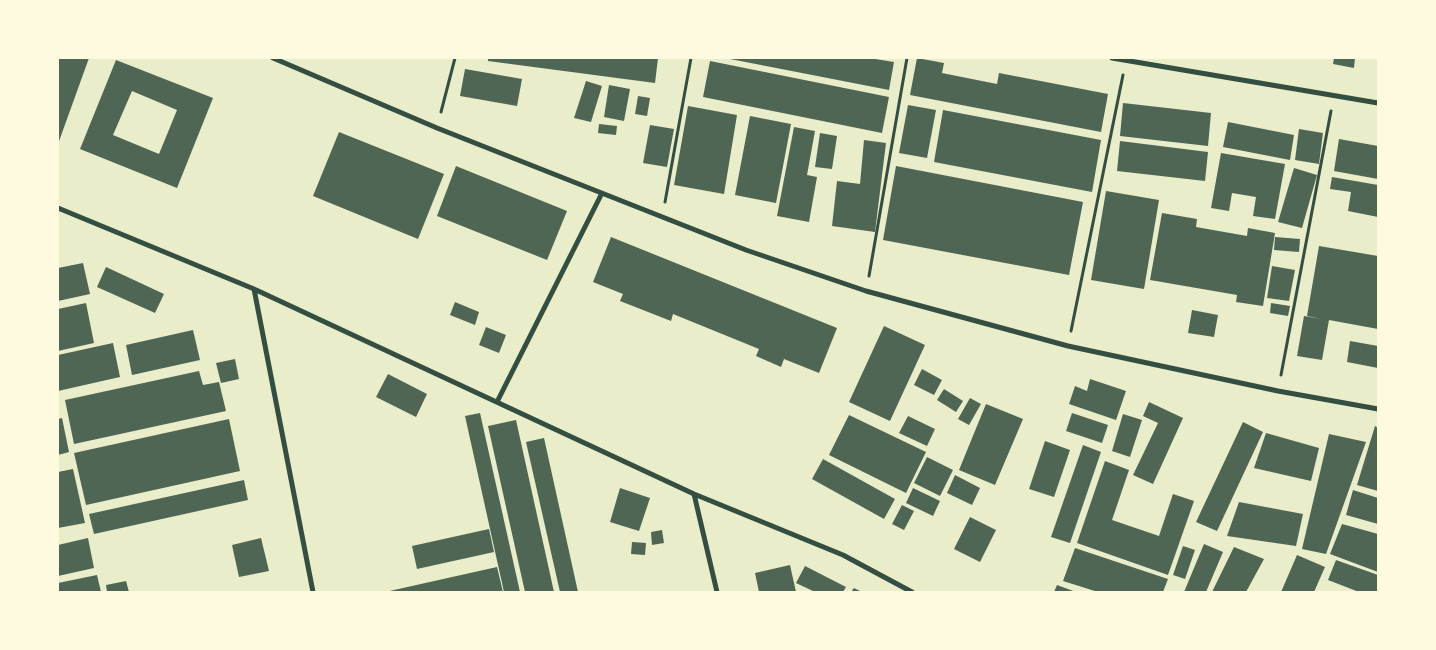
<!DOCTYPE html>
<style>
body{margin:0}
#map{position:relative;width:1436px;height:650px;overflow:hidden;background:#e9edc9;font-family:Figtree,sans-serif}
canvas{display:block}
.frame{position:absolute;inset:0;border:59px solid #fefae0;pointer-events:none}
</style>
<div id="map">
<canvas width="1436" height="650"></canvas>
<div class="frame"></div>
</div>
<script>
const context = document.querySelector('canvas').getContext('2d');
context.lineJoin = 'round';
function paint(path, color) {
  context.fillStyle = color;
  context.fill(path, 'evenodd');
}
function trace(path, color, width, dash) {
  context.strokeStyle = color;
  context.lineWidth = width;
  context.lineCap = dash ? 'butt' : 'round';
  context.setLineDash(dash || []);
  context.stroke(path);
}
const building = new Path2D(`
 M58,58h31l-31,86z
 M488,58h170l-3,25 -167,-22z
 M725,58h144l25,4 -5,28z
 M917,58l27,5 -2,10 55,11 2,-11 109,21 -7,38 -191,-37z
 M1334,58h21l-1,10 -21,-4z
 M116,60l97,38 -36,90 -97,-39zM132,91l45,19 -18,44 -46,-19z
 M710,61l179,36 -7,36 -179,-36z
 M465,69l57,10 -5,27 -57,-10z
 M586,81l16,5 -11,36 -17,-4z
 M609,85l21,4 -6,32 -20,-4z
 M638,96l12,2 -3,18 -12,-2z
 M1123,103l88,10 -3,33 -88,-10z
 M908,105l28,5 -9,48 -28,-5z
 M688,106l49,9 -13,79 -50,-9z
 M943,110l158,30 -9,52 -158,-30z
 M750,116l41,8 -15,79 -41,-8z
 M1228,122l66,13 -4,25 -67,-13z
 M599,124l18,2 -1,9 -18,-2z
 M650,125l24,4 -7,38 -24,-4z
 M794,127l21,4 -8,44 10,2 -8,45 -32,-6z
 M1299,129l24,4 -4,31 -24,-4z
 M339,132l105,42 -26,65 -105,-43z
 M820,133l17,3 -5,33 -17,-2z
 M1339,139l39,7v33l-44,-8z
 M864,140l22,3 -11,89 -43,-6 5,-45 23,3z
 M1120,141l88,11 -3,29 -88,-10z
 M1221,153l64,11 -10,55 -22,-3 3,-19 -24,-4 -3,18 -18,-3z
 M456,166l111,45 -20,49 -110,-44z
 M896,166l187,36 -14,73 -186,-35z
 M1294,168l23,7 -15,53 -24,-6z
 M1332,177l46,8v32l-30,-6 3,-19 -21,-3z
 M1106,191l53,9 -15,89 -53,-9z
 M1162,213l35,6 -1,8 51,9 1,-8 27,5 -12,73 -27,-4 1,-7 -87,-15z
 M611,237l226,91 -18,45 -35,-14 -3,8 -25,-11 3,-7 -86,-35 -2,7 -51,-20 3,-7 -30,-12z
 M1275,237l25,2 -1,13 -25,-2z
 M1319,246l59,10v73l-49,-9 -7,40 -25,-4 7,-40 17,3 -14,-3z
 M83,263l7,31 -32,7v-33z
 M1272,266l23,4 -6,31 -22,-3z
 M106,267l58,27 -9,19 -58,-26z
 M455,302l24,10 -4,13 -25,-10z
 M86,303l8,40 -36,8v-42z
 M1271,303l19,3 -2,10 -18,-3z
 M1192,310l26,5 -4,22 -26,-4z
 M884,326l41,19 -35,76 -41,-19z
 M486,327l20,8 -7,18 -20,-8z
 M193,330l7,30 -68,15 -6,-30z
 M1350,341l28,5v22l-31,-6z
 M113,343l7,34 -62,14v-36z
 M235,359l4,20 -18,4 -5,-20z
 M922,369l20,11 -8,15 -20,-10z
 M199,371l4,14 16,-3 7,29 -152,33 -9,-44z
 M388,374l39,20 -11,23 -40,-20z
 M1090,379l36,12 -10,29 -47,-16 6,-18 12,5z
 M944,389l19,12 -7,11 -19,-12z
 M970,398l11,6 -12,21 -11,-6z
 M1149,402l34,16 -30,66 -20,-9 25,-52 -15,-7z
 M986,404l37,15 -28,66 -36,-15z
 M480,413l40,179h-16l-39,-176z
 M1072,413l36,12 -6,18 -36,-12z
 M1123,414l19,6 -12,37 -18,-6z
 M849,415l77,37 -20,41 -77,-38z
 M908,416l27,13 -8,17 -28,-13z
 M62,418l7,34 -11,3v-36z
 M229,419l11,52 -154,34 -12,-52z
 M516,420l38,172h-29l-37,-166z
 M1243,422l20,10 -46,99 -21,-9z
 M1375,426l3,2v63l-21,-6z
 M1266,433l53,15 -8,33 -57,-13z
 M1329,434l37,8 -40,112 -24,-5z
 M544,438l34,154h-18l-34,-150z
 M1045,441l25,9 -16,47 -25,-8z
 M1083,445l18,7 -31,91 -19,-6z
 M927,457l26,13 -13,26 -26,-13z
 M823,459l72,40 -11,20 -72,-40z
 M1105,461l24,9 -17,50 47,16 14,-42 21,7 -26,74 -91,-32z
 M73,469l12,54 -27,5v-56z
 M955,475l25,13 -8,17 -25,-12z
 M244,480l4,20 -154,34 -5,-20z
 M620,488l30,10 -11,33 -29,-9z
 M913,488l27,13 -7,15 -27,-13z
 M1353,490l25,8v26l-32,-9z
 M1239,502l64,12 -7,32 -69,-10z
 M902,505l12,6 -10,19 -12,-6z
 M970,517l26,13 -16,32 -26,-13z
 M1342,524l36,10v38l-48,-18z
 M489,529l5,23 -77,17 -5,-23z
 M662,530l2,13 -12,2 -1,-13z
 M88,538l6,30 -36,8v-31z
 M261,538l8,33 -30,6 -7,-32z
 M632,542l14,1 -1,12 -14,-1z
 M1204,544l19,8 -17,40h-22z
 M1183,546l12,4 -10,29 -12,-4z
 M1234,547l30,12 -18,33h-34z
 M1075,548l93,31 -5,13h-65l-35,-11z
 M1297,555l28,12 -11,25h-33z
 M1336,560l42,15v17h-19l-31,-12z
 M790,565l6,27h-37l-4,-19z
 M805,566l41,21 -3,5h-28l-19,-9z
 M497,567l6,25h-118z
 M97,575l4,17h-43v-9z
 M126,581l3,11h-22l-1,-7z
 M1057,585l19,7h-22z
 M854,588l8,4h-11z`);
const path = new Path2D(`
 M441,112l14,-54
 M665,202l26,-144
 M869,276l38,-218
 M1071,331l52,-256
 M1281,375l50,-264`);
const minor = new Path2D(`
 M273,58l164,70 309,122 120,41 202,55 210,45 100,18
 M1112,58l266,45
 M58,208l196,81 440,205 149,61 69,37
 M254,289l59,303
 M497,402l105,-209
 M694,494l23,98`);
paint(building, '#4f6655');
trace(path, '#344e41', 3);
trace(minor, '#344e41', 5);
</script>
